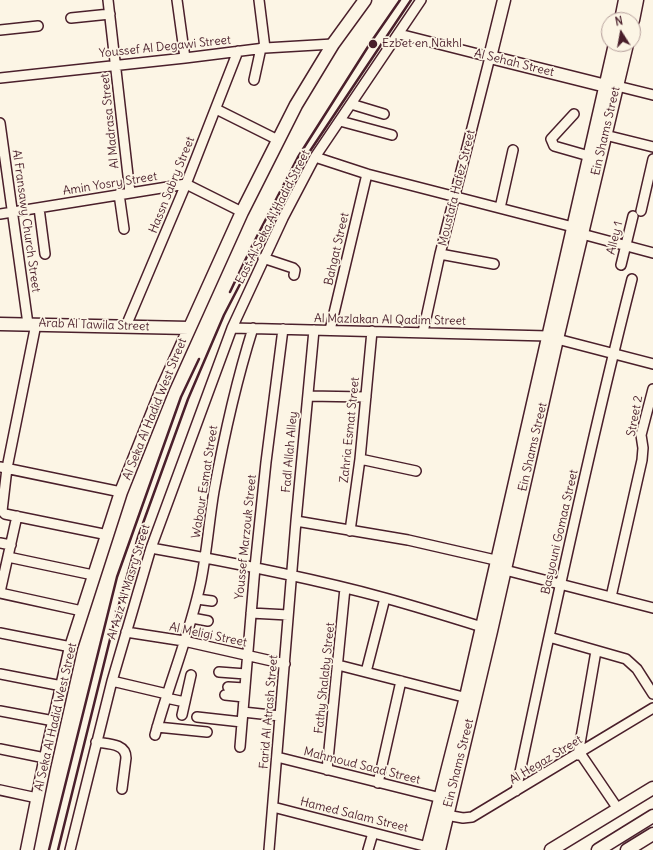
<!DOCTYPE html>
<style>
body{margin:0}
#map{position:relative;width:653px;height:850px;overflow:hidden;background:#fcf5e5;font-family:Delius,sans-serif}
canvas{display:block}
.north{position:absolute;left:601px;top:12px;width:40px;height:40px;box-sizing:border-box;background:#fcf5e5;border:1px solid #b59f9b;border-radius:50%;rotate:349deg;font-size:11px;font-weight:700;line-height:16px;text-align:center;color:#4a1f2b}
.north::after{content:'';display:block;margin:auto;width:14px;height:18px;background:#4a1f2b;clip-path:polygon(50% 0,100% 100%,50% 72%,0 100%)}
</style>
<div id="map">
<canvas width="653" height="850"></canvas>
<div class="north">N</div>
</div>
<script>
const context = document.querySelector('canvas').getContext('2d');
context.lineJoin = 'round';
function trace(path, color, width, dash) {
  context.strokeStyle = color;
  context.lineWidth = width;
  context.lineCap = dash ? 'butt' : 'round';
  context.setLineDash(dash || []);
  context.stroke(path);
}
function drawText(font, color, halo, rows, align = 'center') {
  context.font = font + ' Delius,sans-serif';
  context.lineWidth = 3.5;
  context.setLineDash([]);
  context.textBaseline = 'middle';
  context.strokeStyle = halo;
  context.fillStyle = color;
  for (const [text, x, y, turn = 0] of rows) {
    context.save();
    context.translate(x, y);
    context.rotate((+turn || 0) * Math.PI / 180);
    context.textAlign = isNaN(turn) ? turn : align;
    if (halo) context.strokeText(text, 0, 0);
    context.fillText(text, 0, 0);
    context.restore();
  }
}
const street = new Path2D(`
 M108,0l22,193
 M177,0l8,58
 M259,0l6,48
 M71,18l39,-4
 M0,30l38,-4
 M399,34l91,23 -50,197 -17,78
 M0,78l185,-20 80,-10 68,-4
 M254,80l7,-32
 M617,86l36,9
 M351,104l33,10
 M216,109l62,31
 M574,114l-23,25 3,7 35,10
 M340,121l52,14
 M0,123l28,201
 M605,135l48,12
 M315,157l52,17 206,53
 M119,194l5,35
 M39,208l6,46
 M500,208l13,-58
 M641,211l12,-52
 M0,214l186,-30 56,28
 M582,234l71,19
 M440,254l54,10
 M263,258l30,10 2,2 -1,5
 M621,265l12,-49
 M36,324l-29,144 -5,43 3,3 103,21
 M126,326l60,-142 52,-133
 M232,328l316,8
 M330,330l37,-156
 M557,339l96,25
 M308,396l58,1
 M360,459l56,12
 M0,467l121,25
 M296,521l112,19 96,22
 M350,531l10,-72 12,-128
 M0,543l11,2
 M151,548c79,14 157,29 234,50 33,9 65,19 97,29
 M8,557l85,18
 M505,570l148,38
 M0,592l17,-76
 M0,593l82,18
 M611,597l31,-137 1,-12 -2,-13 12,-46
 M197,599l15,2
 M251,613l37,2
 M192,618l16,3
 M126,632l58,9 101,23
 M0,633l71,14
 M549,637l77,22 11,10 16,25
 M338,665l133,34
 M219,672l27,2
 M366,672l19,-74
 M0,674l62,12
 M112,681l55,13
 M228,687l17,1
 M225,695l19,2
 M166,698l19,4
 M0,711l54,10
 M243,712l37,4
 M182,715l9,-40
 M197,717l45,5
 M157,727l50,5
 M155,735c14,-52 35,-101 46,-154 6,-30 8,-60 13,-90 10,-55 22,-109 39,-163
 M96,742c11,2 30,1 30,16l-4,31
 M240,747l15,-180 11,-105 17,-133
 M0,749l45,9
 M580,753l38,56
 M578,755l18,-104
 M277,757l164,41
 M327,770l18,-182
 M378,783l23,-102
 M0,790l37,8
 M516,791c36,-171 73,-342 116,-512
 M273,807l155,40
 M446,815l17,3 9,-1 181,-109
 M70,850l42,-169 39,-133 81,-220 51,-110 32,-61 106,-157
 M269,850l27,-329 18,-191
 M368,850l5,-17`);
const secondary = new Path2D(`
 M504,0l-14,57 116,29
 M621,20l4,-20
 M633,20l4,-20
 M0,324l189,4
 M27,850l17,-84 27,-119 50,-155 42,-105 79,-175 54,-107 37,-61 32,-44
 M427,850l39,-153 149,-653
 M439,850l52,-219 66,-292 70,-295
 M551,850l102,-62
 M598,850l55,-34
 M627,850l26,-16`);
const rail = new Path2D(`
 M230,292l22,-46 46,-89 73,-115 29,-42
 M49,850l68,-273 64,-180 18,-38
 M58,850l58,-235 22,-78 50,-138 36,-84 82,-158 105,-157`);
const markers = [
 [373,44,5,"#4a1f2b"]
];
const poiNames = [
 ["Ezbet en Nakhl",382,44]
];
const streetNames = [
 ["Youssef Al Degawi Street",165,47,-6],
 ["Al Sehah Street",514,63,14],
 ["Al Madrasa Street",110,121,-96],
 ["Ein Shams Street",606,131,-77],
 ["Amin Yosry Street",110,184,-9],
 ["Hassn Sabry Street",172,185,-68],
 ["Moustafa Hafez Street",457,188,-76],
 ["East Al Seka Al Hadid Street",273,217,-63],
 ["Al Fransawy Church Street",26,221,82],
 ["Alley 1",615,238,-76],
 ["Bahgat Street",337,249,-77],
 ["Al Mazlakan Al Qadim Street",390,320,1],
 ["Arab Al Tawila Street",94,325,2],
 ["Al Seka Al Hadid West Street",155,409,-68],
 ["Street 2",635,416,-79],
 ["Zahria Esmat Street",350,430,-84],
 ["Ein Shams Street",533,447,-77],
 ["Fadl Allah Alley",290,452,-85],
 ["Wabour Esmat Street",205,482,-81],
 ["Basyouni Gomaa Street",560,532,-77],
 ["Youssef Marzouk Street",246,537,-84],
 ["Al Aziz Al Masry Street",129,582,-73],
 ["Al Meligi Street",208,635,12],
 ["Fathy Shalaby Street",325,678,-84],
 ["Farid Al Atrash Street",269,712,-85],
 ["Al Seka Al Hadid West Street",56,717,-77],
 ["Al Hegaz Street",546,760,-31],
 ["Ein Shams Street",459,763,-76],
 ["Mahmoud Saad Street",362,766,14],
 ["Hamed Salam Street",354,815,14]
];
trace(street, '#4a1f2b', 12);
trace(secondary, '#4a1f2b', 15);
trace(street, '#fcf5e5', 9);
trace(secondary, '#fcf5e5', 12);
trace(rail, '#4a1f2b', 2.5);
for (const [x, y, r, color] of markers) {
  const dot = new Path2D();
  dot.arc(x, y, r, 0, 2 * Math.PI);
  context.fillStyle = color;
  context.fill(dot);
  trace(dot, '#fcf5e5', 1.5);
}
drawText('12px', '#4a1f2b', '#fcf5e5', poiNames, 'left');
drawText('12px', '#4a1f2b', '#fcf5e5', streetNames);
</script>
